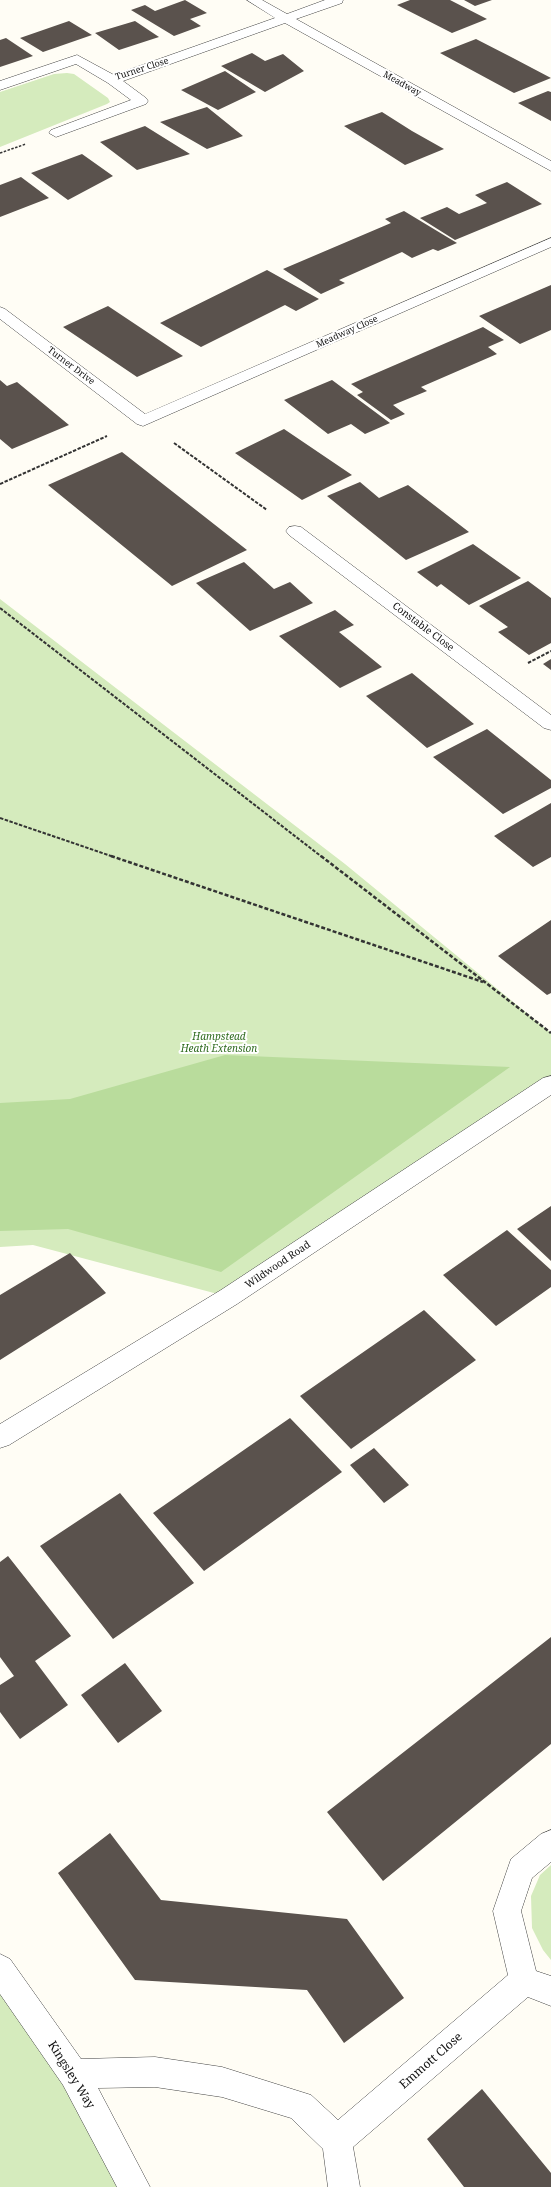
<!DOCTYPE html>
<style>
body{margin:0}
canvas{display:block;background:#fffdf5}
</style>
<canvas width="551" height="2187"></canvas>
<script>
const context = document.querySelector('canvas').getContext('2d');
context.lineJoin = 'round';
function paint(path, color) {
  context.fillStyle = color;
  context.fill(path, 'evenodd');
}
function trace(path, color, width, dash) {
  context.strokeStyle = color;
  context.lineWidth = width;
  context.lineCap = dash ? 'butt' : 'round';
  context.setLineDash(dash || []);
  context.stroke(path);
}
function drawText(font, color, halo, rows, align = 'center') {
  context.font = font + ' "Noto Serif",serif';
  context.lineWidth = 4;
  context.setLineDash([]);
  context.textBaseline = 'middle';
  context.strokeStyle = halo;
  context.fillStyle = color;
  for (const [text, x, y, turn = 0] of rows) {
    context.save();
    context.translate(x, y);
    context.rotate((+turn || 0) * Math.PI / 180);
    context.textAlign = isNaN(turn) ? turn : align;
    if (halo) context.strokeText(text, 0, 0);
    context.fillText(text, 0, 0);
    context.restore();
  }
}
const green = new Path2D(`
 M67,73l7,1 34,24 2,4 -3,2 -107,43v-55l54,-18z
 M0,599l345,265 206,169v51l-322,213 -196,-52 -33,2z
 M551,1865v95l-8,-10 -11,-22 -1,-32 9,-21z
 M0,1969l134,218h-134z`);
const forest = new Path2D(`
 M225,1055l285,12 -289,205 -153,-43 -68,2v-128l70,-4z`);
const building = new Path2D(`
 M185,0l22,13 -17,6 11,7 -27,10 -43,-26 14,-5 10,6z
 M410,0h40l37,19 -35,14 -55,-28z
 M464,0h28l-17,6z
 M69,21l23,14 -49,17 -23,-14z
 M135,21l24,16 -40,13 -24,-17z
 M6,38l27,18 -33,11v-27z
 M476,39l37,19 38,20 -37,15 -74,-40z
 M252,53l13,8 18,-7 21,17 -39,21 -44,-26z
 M225,71l31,21 -38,18 -37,-20z
 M548,91l3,1v29l-33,-18z
 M207,107l36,29 -36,13 -47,-27z
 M382,112l30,19 32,18 -39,16 -61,-39z
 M145,126l45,28 -53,16 -37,-28z
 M82,154l31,22 -45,24 -37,-27z
 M21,177l28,21 -49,19v-32z
 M507,182l35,22 -87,36 -35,-22 27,-11 12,7 28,-11 -12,-8z
 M404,211l53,32 -19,8 -5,-2 -21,9 -10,-6 -63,28 6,3 -24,11 -38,-25 108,-46 -6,-4z
 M267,270l52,29 -23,12 -11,-6 -84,42 -41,-24z
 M551,285v45l-31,14 -41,-28z
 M108,306l75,50 -46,21 -74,-50z
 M483,327l21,13 -16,7 9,7 -76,33 6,4 -34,14 12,9 -14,6 -34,-25 6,-3 -12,-8z
 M0,380l7,6 10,-4 52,43 -57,24 -12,-10z
 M332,380l58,43 -25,11 -14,-10 -23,10 -44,-34z
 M284,429l68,46 -50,25 -67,-47z
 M122,452l125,98 -75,36 -124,-101z
 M360,482l19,16 29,-13 61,47 -63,28 -79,-64z
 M473,544l48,34 -52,27 -28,-21 -4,3 -20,-15z
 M244,562l30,27 16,-7 23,21 -63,28 -54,-48z
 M528,581l23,17v45l-22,12 -31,-23 10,-5 -29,-21z
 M335,610l19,15 -15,7 43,35 -42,21 -61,-52z
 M551,659v11l-8,-6z
 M412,673l62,51 -47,24 -61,-52z
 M487,729l64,51v8l-48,26 -70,-57z
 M551,803v54l-18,10 -39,-31z
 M551,920v73l-4,2 -49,-39z
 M551,1206v55l-34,-32z
 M507,1230l44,40v17l-55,39 -53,-51z
 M70,1253l36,40 -106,67v-65z
 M424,1310l52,50 -125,89 -51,-53z
 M290,1418l52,54 -138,99 -51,-58z
 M374,1448l35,37 -25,18 -34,-38z
 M120,1493l74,90 -81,56 -73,-93z
 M8,1556l63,80 -36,25 33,44 -48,34 -20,-27v-27l14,-9 -14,-19v-95z
 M551,1637v107l-168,137 -56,-69z
 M125,1663l37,48 -44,32 -37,-48z
 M110,1833l51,67 186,19 57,79 -60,45 -37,-53 -172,-10 -77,-107z
 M482,2089l69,84v14h-87l-37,-48z`);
const pathFar2 = new Path2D(`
 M0,153l26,-9`);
const pathFar1 = new Path2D(`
 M174,443l93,67
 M0,484l107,-48
 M0,608l322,249
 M528,663l23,-12
 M0,818l114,39`);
const path = new Path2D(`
 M111,856l372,126
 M321,856l230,177`);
const minor = new Path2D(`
 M247,0h15l25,14 38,-14h18l-1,3 -46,16 255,142v10l-266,-148 -162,58 23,17 2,3 -2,3 -90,33 -7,-4 2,-3 80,-30 -23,-17 -32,-19 -76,26v-9l77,-26 37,20 161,-57z
 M551,238v9l-408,179 -6,-2 -137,-105v-12l5,2 140,105z
 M295,526l6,1 250,188v15l-7,-2 -255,-193 -3,-4 3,-4z
 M551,1076v19l-314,209 -228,141 -9,3v-24l221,-134 322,-212z
 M551,1830v32l-19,16 -11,33 15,60 15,5v30l-23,-9 -175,150 7,40h-32l-5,-38 -32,-31 -69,-21 -67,-10 -57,1 52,99h-33l-54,-102 -63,-91v-40l10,5 71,100 74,-2 67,10 89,28 27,25 170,-145 -15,-64 18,-52 30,-25z`);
const farStreetnames = [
 ["Turner Close",142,69,-18],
 ["Meadway",402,84,29],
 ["Meadway Close",347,332,-24],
 ["Turner Drive",71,366,37]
];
const streetNames = [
 ["Constable Close",423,627,37],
 ["Wildwood Road",278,1265,-34]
];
const parkNames = [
 ["Hampstead",219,1037],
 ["Heath Extension",219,1049]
];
const nearStreetnames = [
 ["Emmott Close",431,2061,-41],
 ["Kingsley Way",71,2075,58]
];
paint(green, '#d5ebbd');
paint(forest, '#b9dc9c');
paint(building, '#5a524d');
trace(minor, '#444', 1);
trace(pathFar2, '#333', 1.5, [2.5, 1.5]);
trace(pathFar1, '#333', 2, [3.5, 1.5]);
trace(path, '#333', 2.5, [4, 2]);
paint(minor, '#fff');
drawText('9px', '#111', '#fff', farStreetnames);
drawText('10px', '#111', '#fff', streetNames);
drawText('italic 10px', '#2f6b1f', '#fff', parkNames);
drawText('12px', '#111', '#fff', nearStreetnames);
</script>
